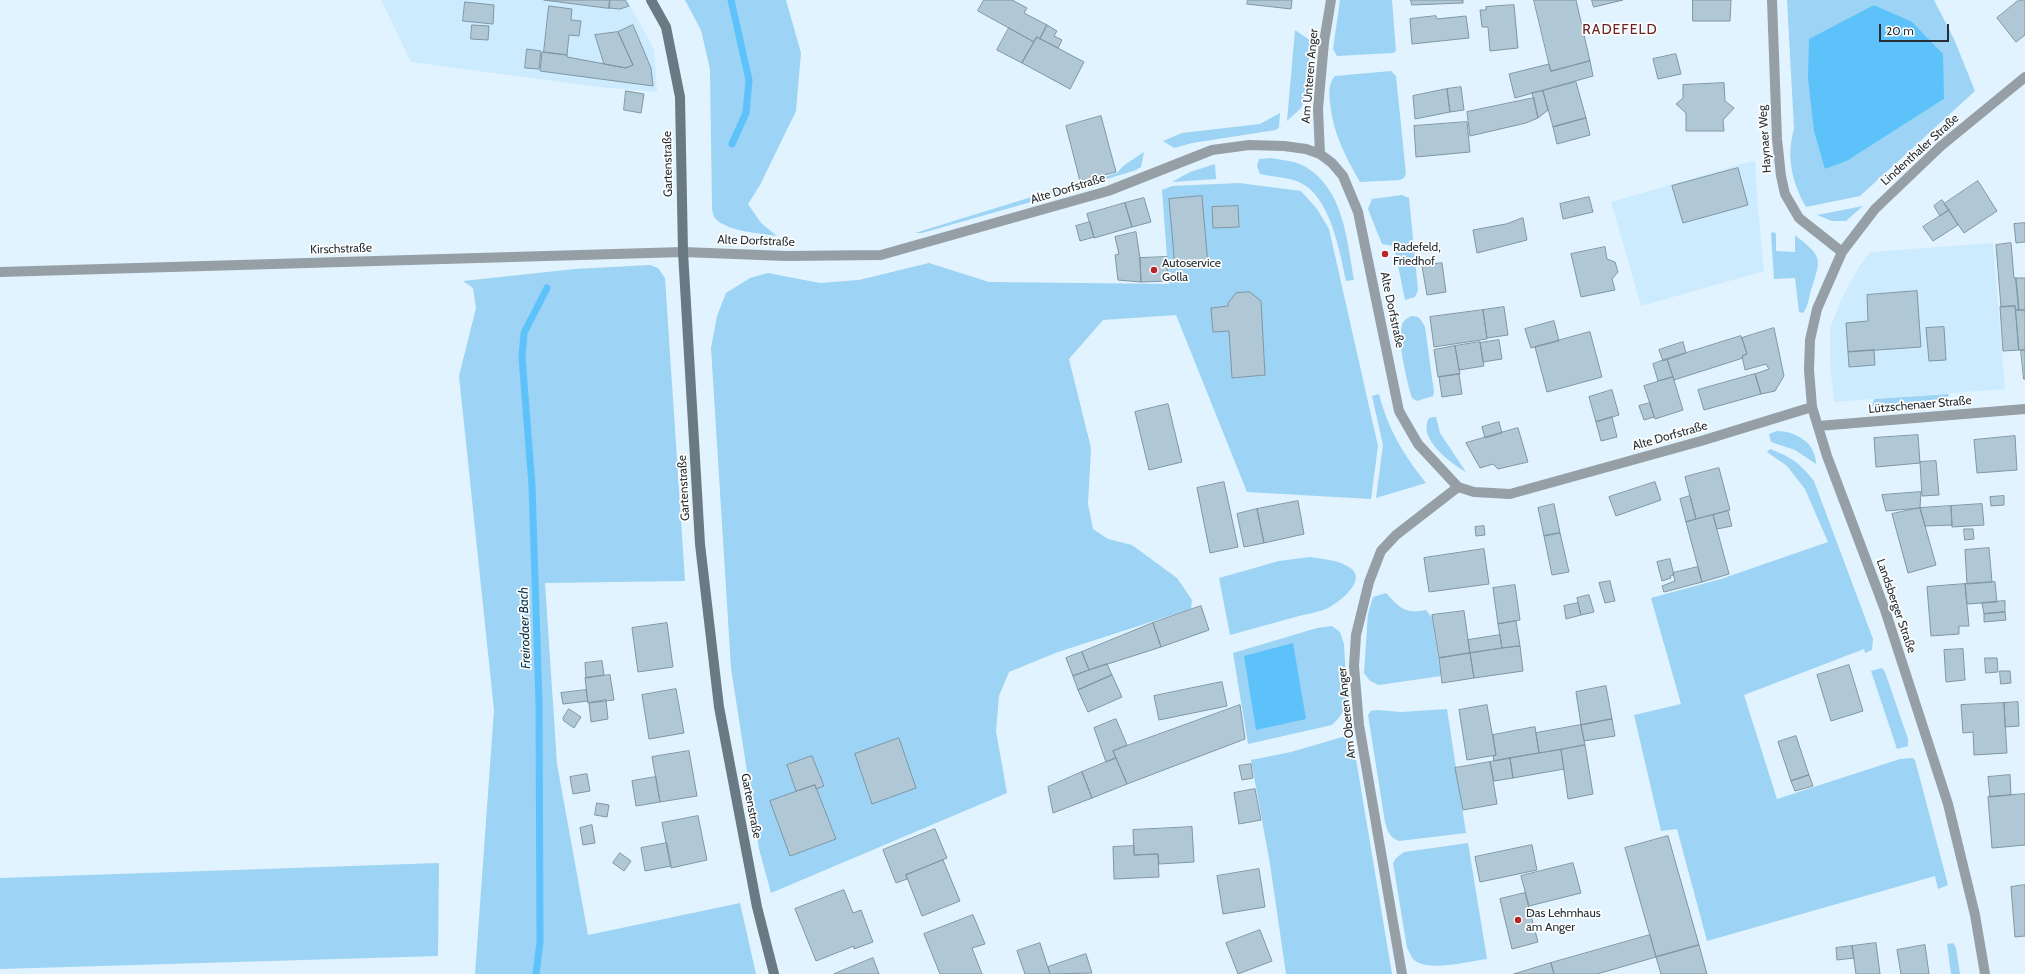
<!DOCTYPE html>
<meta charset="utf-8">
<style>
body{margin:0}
#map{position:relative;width:2025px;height:974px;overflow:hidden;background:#e0f3ff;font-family:Cabin,sans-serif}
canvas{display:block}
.scale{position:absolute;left:1879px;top:24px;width:70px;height:18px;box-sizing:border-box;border:2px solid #262f35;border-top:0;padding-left:5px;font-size:12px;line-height:14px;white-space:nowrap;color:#262f35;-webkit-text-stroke:3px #fdfdfd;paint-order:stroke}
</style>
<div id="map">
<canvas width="2025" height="974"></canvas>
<div class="scale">20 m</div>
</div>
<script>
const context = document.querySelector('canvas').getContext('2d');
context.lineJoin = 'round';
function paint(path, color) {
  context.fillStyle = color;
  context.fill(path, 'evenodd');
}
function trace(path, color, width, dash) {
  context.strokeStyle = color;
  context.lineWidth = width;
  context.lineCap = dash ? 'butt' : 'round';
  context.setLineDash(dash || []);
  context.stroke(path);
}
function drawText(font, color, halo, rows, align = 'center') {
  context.font = font + ' Cabin,sans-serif';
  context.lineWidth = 3.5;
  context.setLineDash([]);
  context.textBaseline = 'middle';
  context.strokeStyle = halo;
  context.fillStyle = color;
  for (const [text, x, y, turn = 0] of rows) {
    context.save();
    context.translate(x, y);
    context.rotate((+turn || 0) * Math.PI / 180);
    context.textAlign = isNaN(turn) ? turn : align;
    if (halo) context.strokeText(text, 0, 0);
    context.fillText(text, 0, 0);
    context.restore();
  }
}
const built = new Path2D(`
 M381,0h246l27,49 3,43 -58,-5 -188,-25z
 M1755,161l2,36 7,74 -123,35 -30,-104 138,-40z
 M1993,243l12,146 -171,13 -4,-38v-36l12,-30 18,-33 11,-13z`);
const green = new Path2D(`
 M685,0h101l15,53 -5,58 -36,74 -12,19 13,19 16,13c-16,-3 -50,-4 -62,-18 -2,-2 -3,-8 -3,-11l-2,-138 -9,-39z
 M1340,0h52l4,51 -3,2 -56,3 -4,-7z
 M1787,0h147l20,39 21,52 -115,105 -54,11c-14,-24 -20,-51 -12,-78zM1874,5l37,16 33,78 -97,62 -22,8z
 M1295,30l16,11 -7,60 -3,7 -14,13z
 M1391,71l5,5 10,98 -2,4 -4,2 -40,2c-15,-26 -27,-49 -30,-79 -1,-9 -2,-19 5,-27z
 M1280,113l-1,14 -3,3 -84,13 -18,5 -11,-7 19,-8 78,-9z
 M1144,152l-3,15 -5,3 -91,28 -123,35h-7l149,-46 31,-7 22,-7 6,-7z
 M1271,158c11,2 25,3 35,9 38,23 41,74 48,113l-8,1c-6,-29 -16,-86 -47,-99 -12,-5 -26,-5 -39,-8l-3,-8 2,-7z
 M1215,164l1,15 -44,3 18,-10z
 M1239,183l62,8 16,18 12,20 49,217 -7,53 -124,-7 -71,-177 -73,5 -34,39 22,89 -3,56 5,25 15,10 24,6 45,33 15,22 -1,9 -133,43 -49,20 -10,24 -3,35 11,62 -236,100 -12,-44 -28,-181 -20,-320 6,-32 9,-23 24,-15 18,-5 52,10 39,-3 70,-17 60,19 180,2 -7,-94 10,-4z
 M1402,195l7,3 9,92 -3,7 -10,3 -11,-54 -12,-2 -14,-35 4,-10z
 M1863,206l-17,15h-14l-15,-6z
 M1774,232l2,2v17l19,1v-17c27,22 27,22 16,55 -2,7 -3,17 -8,23l-4,-1 -4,-34 -21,1 -3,-46z
 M650,265l8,3 7,10 20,303 -140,2 12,181 31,171 152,-32 16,71h-281l19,-264 -35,-334 17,-68 -3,-20 -10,-7 112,-12z
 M1411,316c8,0 10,3 14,11l9,65 -1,4 -16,5 -5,-3 -2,-6c-4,-17 -13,-51 -8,-67 1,-5 5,-6 9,-9z
 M1379,394c9,35 24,60 47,89l-50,15 7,-53 -11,-49z
 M1949,394c-2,8 -6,9 -14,10l-59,5 -4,-3 2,-7z
 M1434,417h2l4,16 26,39c-16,-9 -49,-34 -37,-54z
 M1777,431c19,0 39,12 39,33l-21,-14 -24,-8 -2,-8z
 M1770,449c21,8 30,14 44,32l59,158 -1,11 -7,3 -1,-4 -120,46 33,104 123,-40 12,-1 3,2 33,125 -10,4 -3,-13 -228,65 -30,-112 -16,2 -27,-116 47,-11 -30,-106 70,-19 107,-37 -23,-53 -18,-23 -20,-14z
 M1310,557c13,2 28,3 39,10 20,12 -9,35 -21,41 -9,4 -20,6 -29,8 -23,6 -46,13 -69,19l-11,-57 60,-17z
 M1386,593c14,15 18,21 40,17l6,8 9,58 -62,9 -9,-4 -6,-8 4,-59 5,-17z
 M1332,626l8,6 4,12 3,55c-2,12 -7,18 -15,26l-84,19 -15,-91 84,-25z
 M1882,668l3,4 23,67v7l-11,3 -26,-78z
 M1447,709l19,124 -67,8c-10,-4 -11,-9 -14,-19l-17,-107 3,-4 6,-1 24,2z
 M1346,736l4,2 4,9 38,227h-106l-16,-110 -19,-104 40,-8z
 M1468,843l19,116c-18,2 -60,14 -74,0 -2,-3 -4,-8 -6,-11l-14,-85 3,-5 8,-6z
 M439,863l-1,93 -438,13v-91z
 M1953,943l3,5 4,26h-9l-4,-30z`);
const water = new Path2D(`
 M1874,5l37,16 32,33 1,45 -97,62 -22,8 -11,-38 -6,-53 1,-39z
 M1293,643l13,76 -50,11 -12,-74z`);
const stream = new Path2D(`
 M731,0l18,80 -3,33 -14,31
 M536,974l4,-32 -1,-239 -7,-217 -10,-129 2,-24 23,-45`);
const building = new Path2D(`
 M544,0h66l-1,8z
 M610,0h15l4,6 -9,3 -11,-1z
 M984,0h28l15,8 -3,5 23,12 -7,14 -3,-2 -3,5 -56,-31z
 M1248,0h44l-1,9 -44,-5z
 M1411,0h52v3l-51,2z
 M1534,0h42l14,61 -39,10z
 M1592,0h31l-29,7z
 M1693,0h38l-1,21h-37z
 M2019,0h6v35l-9,7 -19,-24z
 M465,2l29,3 -1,19 -30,-3z
 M1514,5l4,43 -28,3 -2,-24h-6l-2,-17h6v-3z
 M549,6l23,3 -1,11 10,1 -2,15 -10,-1 -2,20 -23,-3z
 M1436,16l1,3 29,-3 3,22 -57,6 -2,-25z
 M472,25l17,1 -1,14 -17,-1z
 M633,25l18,43 2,18 -113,-15 2,-19 25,3v2l59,11 7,-3 -15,-33z
 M1047,25l10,6 -3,5 8,4 -4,8 -18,-9z
 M1009,28l25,14 -12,21 -25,-13z
 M618,32l15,33 -7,3 -22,-4 -9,-29z
 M1037,37l47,25 -14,27 -48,-26z
 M527,49l14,2 -2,18 -14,-1z
 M1676,54l5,20 -23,5 -5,-20z
 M1590,61l3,15 -78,22 -6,-24 40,-10 2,7z
 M1576,82l10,36 -33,9 -10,-36z
 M1724,83l1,18 9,7 -11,12 1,11h-38v-18l-10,-9 7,-6v-13z
 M1461,87l3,23 -14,2 -3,-23z
 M1447,89l3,23 -35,7 -2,-23z
 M626,91l18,3 -3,19 -17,-3z
 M1543,91l5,19 -10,8 -6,-25z
 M1534,98l4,20 -12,5 -56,13 -3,-24z
 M1101,116l15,56 -36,9 -14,-55z
 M1586,118l4,17 -33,9 -4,-17z
 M1467,122l3,30 -54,5 -2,-31z
 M1738,168l10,37 -65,18 -11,-37z
 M1978,181l19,30 -33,22 -20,-29z
 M1202,196l6,69 -33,3 -6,-69z
 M1589,197l4,15 -30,7 -3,-15z
 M1144,198l7,24 -19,5 -7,-24z
 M1942,200l7,10 -9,6 -6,-10z
 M1125,203l7,24 -38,11 -7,-24z
 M1238,206l1,21 -26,1 -1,-21z
 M1949,210l9,15 -25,16 -10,-14z
 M1523,218l4,22 -50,13 -4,-23 33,-6z
 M1090,222l4,15 -14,4 -4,-15z
 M2025,223v19l-9,1 -2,-19z
 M1136,232l4,26 1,24 -23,-2 -3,-25 4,-1 -4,-17z
 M2011,243l3,35h2l3,32h-3l-1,-4 -14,1 -5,-62z
 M1605,247l2,12 8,3 3,10 -6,7 3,11 -34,7 -10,-43z
 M1167,257l1,24 -27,1 -1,-24z
 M1442,263l4,29 -19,3 -5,-29z
 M2016,278h9v32h-6z
 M1917,291l4,56 -73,5 -2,-29 22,-2 -1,-26z
 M1250,292l11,9 4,74 -33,3 -3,-47 -16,1 -2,-24 17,-2v-3l8,-10z
 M2015,306l4,44 -16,1 -3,-44z
 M1504,307l4,28 -21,3 -4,-28z
 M1483,310l4,29 -53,8 -4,-30z
 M2016,310h9v40h-6z
 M1554,321l5,20 -28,7 -6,-19z
 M1944,327l2,33 -17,1 -3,-33z
 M1774,328l10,48 -9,15 -14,3 -6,-20 14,-5 -3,-5 -21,6 -3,-14 5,-2 -5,-16z
 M1590,332l12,45 -55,15 -12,-45z
 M1741,336l6,18 -5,2 1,2 -69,22 -7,-21z
 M1499,340l3,19 -19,3 -3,-19z
 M1480,342l4,24 -25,4 -4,-24z
 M1683,342l3,11 -23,8 -4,-11z
 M1455,346l5,28 -22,3 -4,-27z
 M1874,350l1,15 -26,2 -1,-15z
 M2021,350h4v29h-1z
 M1667,359l6,18 -15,4 -5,-17z
 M1459,374l3,20 -20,3 -3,-20z
 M1755,374l6,20 -57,16 -6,-20z
 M1673,377l10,33 -28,9 -11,-33z
 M1612,390l7,25 -23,7 -7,-25z
 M1650,403l4,14 -10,3 -5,-14z
 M1168,404l14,58 -33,8 -14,-58z
 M1612,417l5,20 -16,4 -5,-19z
 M1499,422l3,11 -17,5 -3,-11z
 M1518,428l10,34 -30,7 -5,-5 -13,4 -14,-25z
 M1918,435l2,28 -44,4 -2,-29z
 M2015,436l2,34 -40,3 -3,-33z
 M1936,461l3,34 -17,1 -2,-34z
 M1719,468l11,42 -34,9 -11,-42z
 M1224,482l14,65 -28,6 -13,-65z
 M1655,482l6,18 -45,16 -7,-19z
 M1921,492l-1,16 -34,3 -4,-16z
 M1690,496l6,23 -10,3 -6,-23z
 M2004,496v9l-13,1 -1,-9z
 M1298,501l6,33 -40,9 -7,-34z
 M1554,504l6,29 -16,3 -6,-28z
 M1982,504l2,21 -32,2 -1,-21z
 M1951,506l1,19 -27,1 -5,-18z
 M1920,508l16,57 -28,8 -16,-59z
 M1257,509l7,34 -20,4 -7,-33z
 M1728,511l4,15 -15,3 -4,-14z
 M1713,515l16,59 -27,8 -16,-60z
 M1484,526l1,9 -9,1 -1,-9z
 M1964,529h9l1,10 -9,1z
 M1560,533l9,39 -17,3 -8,-39z
 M1989,548l3,34 -25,2 -2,-34z
 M1484,549l5,35 -60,8 -5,-34z
 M1670,559l4,16 -4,1 1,2 -9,3 -5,-19z
 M1698,567l4,15 -38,10 -2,-6 13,-5 -2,-8z
 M1610,581l5,20 -10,2 -6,-20z
 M1995,582l2,20 -30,2 -2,-20z
 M1965,584l4,42h-10v8l-28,2 -4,-49z
 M1515,585l5,35 -22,4 -5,-36z
 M1589,595l5,17 -13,3 -4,-17z
 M2005,601v11l-21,2 -2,-11z
 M1578,603l3,12 -15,4 -2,-13z
 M1201,606l8,24 -48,17 -8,-24z
 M1464,611l6,42 -31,5 -7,-43z
 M2005,612l1,8 -22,2v-8z
 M1516,621l4,25 -18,2 -4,-24z
 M667,623l6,44 -35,5 -6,-44z
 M1153,623l8,24 -72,23 -7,-18z
 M1500,635l2,13 -32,5 -2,-13z
 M1520,646l3,25 -49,7 -4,-25z
 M1963,649l2,31 -19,2 -2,-32z
 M1082,652l7,18 -16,6 -7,-18z
 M1470,653l4,25 -32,5 -3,-25z
 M1985,658h12l1,14 -12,1z
 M602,661l2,14 -18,3 -1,-15z
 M1107,664l5,11 -34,15 -5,-14z
 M1849,665l14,46 -32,10 -14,-46z
 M2000,671h10l1,12 -10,1z
 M610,675l4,25 -26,3 -3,-25z
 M1112,675l10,22 -34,15 -10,-22z
 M1222,682l5,24 -68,14 -5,-24z
 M1606,686l6,33 -31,6 -5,-33z
 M676,689l8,44 -35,6 -7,-44z
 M586,690l2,11 -25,3 -2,-11z
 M606,700l2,19 -17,3 -2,-19z
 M2018,702l1,24 -14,1 -1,-24z
 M2004,703l3,50 -33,2 -1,-23 -10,1 -2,-28z
 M1240,705l5,34 -118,45 -14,-33z
 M1487,705l9,50 -29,5 -8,-50z
 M569,709l12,8 -7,11 -10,-7 -1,-3z
 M1116,719l11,26 -14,6 3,7 -10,4 -12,-34z
 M1612,719l3,17 -31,5 -3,-16z
 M1581,725l4,20 -46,8 -3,-20z
 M1535,727l4,26 -45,8 -1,-5 3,-1 -3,-20z
 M1796,736l13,39 -18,6 -13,-39z
 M899,738l17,50 -44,16 -17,-50z
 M1585,745l8,49 -25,5 -7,-49z
 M1561,750l3,19 -51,9 -3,-20z
 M689,751l8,45 -37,6 -8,-45z
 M812,756l12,30 -8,3 -1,-4 -19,6 -9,-26z
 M1116,758l11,26 -35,14 -10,-26z
 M1510,758l3,20 -19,3 -4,-19z
 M1490,762l7,42 -34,6 -8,-42z
 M1251,764l2,14 -11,2 -3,-14z
 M1082,772l10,26 -39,15 -5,-26z
 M587,774l3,17 -17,3 -3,-17z
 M1809,775l4,11 -18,5 -4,-10z
 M2010,775l1,20 -21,2 -2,-20z
 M656,777l4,25 -24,4 -4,-25z
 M815,785l21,54 -46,17 -20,-55z
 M1255,789l6,31 -22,4 -5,-31z
 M2025,794v51l-33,3 -4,-51z
 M597,803l12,2 -2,12 -12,-2z
 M698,816l9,44 -36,8 -9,-45z
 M592,825l3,18 -12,2 -3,-17z
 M1192,827l2,35 -35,2 -1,-10 -24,1 -1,-25z
 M935,829l12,29 -41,17 1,4 -11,4 -13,-33z
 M1668,836l31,109 -43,12 -31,-109z
 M667,843l4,23 -26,5 -4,-23z
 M1532,845l5,25 -57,12 -5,-25z
 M1134,846v9l24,-1 1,23 -45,2 -1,-32z
 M620,853l11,8 -7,10 -11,-8z
 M943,860l17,41 -38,15 -16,-41z
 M1573,863l8,30 -52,13 -8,-30z
 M1259,869l6,38 -42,7 -6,-38z
 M2025,885v51l-10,1 -4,-50z
 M844,890l9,23 8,-3 12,32 -19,7v-3l-38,15 -21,-52z
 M1525,893l13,49 -26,7 -12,-50z
 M973,915l12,29 -13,4 10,26h-42l-16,-40z
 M1260,930l12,31 -34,13 -12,-31z
 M1650,935l6,22 -59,17h-43l-3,-11z
 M1040,943l10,31h-25l-8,-23z
 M1876,943l4,31h-24l-4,-28z
 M1699,945l8,29h-46l-5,-17z
 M1925,945l4,29h-28l-4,-24z
 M1852,946l2,12 -17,2 -1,-12z
 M1086,954l6,19 -42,1 -2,-7z
 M873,958l6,16h-45z
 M1551,963l3,11h-40z`);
const street = new Path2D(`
 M1772,0l5,139 4,37 4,18 14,24 43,34
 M1320,154l-2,-45 6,-67 7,-42
 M0,272l683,-20 103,4 95,-1 227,-64 104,-41 37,-5 35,1 22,3 14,5 12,9 11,13 15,36 41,199 19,33 40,43 16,5 36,2 191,-53 111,-34
 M1818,426l207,-17
 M1402,974l-43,-249 -5,-59 2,-31 13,-53 12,-31 15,-16 62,-48
 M1985,974l-10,-59 -27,-111 -63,-194 -58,-154 -15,-49 -3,-37 1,-30 7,-31 25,-57 33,-43 66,-63 84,-69`);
const secondary = new Path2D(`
 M651,0l15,27 14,70 3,155 17,292 19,163 38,200 17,67`);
const markers = [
 [1385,254,4,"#b7272b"],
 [1154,270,4,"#b7272b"],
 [1518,920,4,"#b7272b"]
];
const streetNames = [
 ["Am Unteren Anger",1310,76,-85],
 ["Haynaer Weg",1765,139,-94],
 ["Lindenthaler Straße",1920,150,-42],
 ["Gartenstraße",668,164,-91],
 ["Alte Dorfstraße",1068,189,-17],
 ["Alte Dorfstraße",756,241,2],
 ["Kirschstraße",341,249,-2],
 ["Alte Dorfstraße",1392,310,78],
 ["Lützschenaer Straße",1920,405,-5],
 ["Alte Dorfstraße",1670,436,-16],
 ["Gartenstraße",684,488,-93],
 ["Landsberger Straße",1896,606,71],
 ["Am Oberen Anger",1347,713,-96],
 ["Gartenstraße",751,806,79]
];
const poiNames = [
 ["Radefeld,",1393,247],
 ["Friedhof",1393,261],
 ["Autoservice",1162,263],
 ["Golla",1162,277],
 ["Das Lehmhaus",1526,913],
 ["am Anger",1526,927]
];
const waterNames = [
 ["Freirodaer Bach",525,628,-92]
];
const quarterNames = [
 ["RADEFELD",1620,30]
];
paint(built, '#ccebff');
paint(green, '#9dd3f4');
paint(water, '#5dc2fa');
trace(stream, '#5dc2fa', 7);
paint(building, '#b0c7d6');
trace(building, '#8096a3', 1);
trace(street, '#959fa5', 10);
trace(secondary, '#6b7982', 10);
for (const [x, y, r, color] of markers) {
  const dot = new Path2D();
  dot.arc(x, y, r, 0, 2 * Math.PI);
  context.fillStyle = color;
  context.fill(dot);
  trace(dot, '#fdfdfd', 1.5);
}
drawText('12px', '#262f35', '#fdfdfd', streetNames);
drawText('12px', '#262f35', '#fdfdfd', poiNames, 'left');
drawText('italic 13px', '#05344a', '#fdfdfd', waterNames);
context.letterSpacing = '1px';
drawText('14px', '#6a2523', '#fdfdfd', quarterNames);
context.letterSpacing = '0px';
</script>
